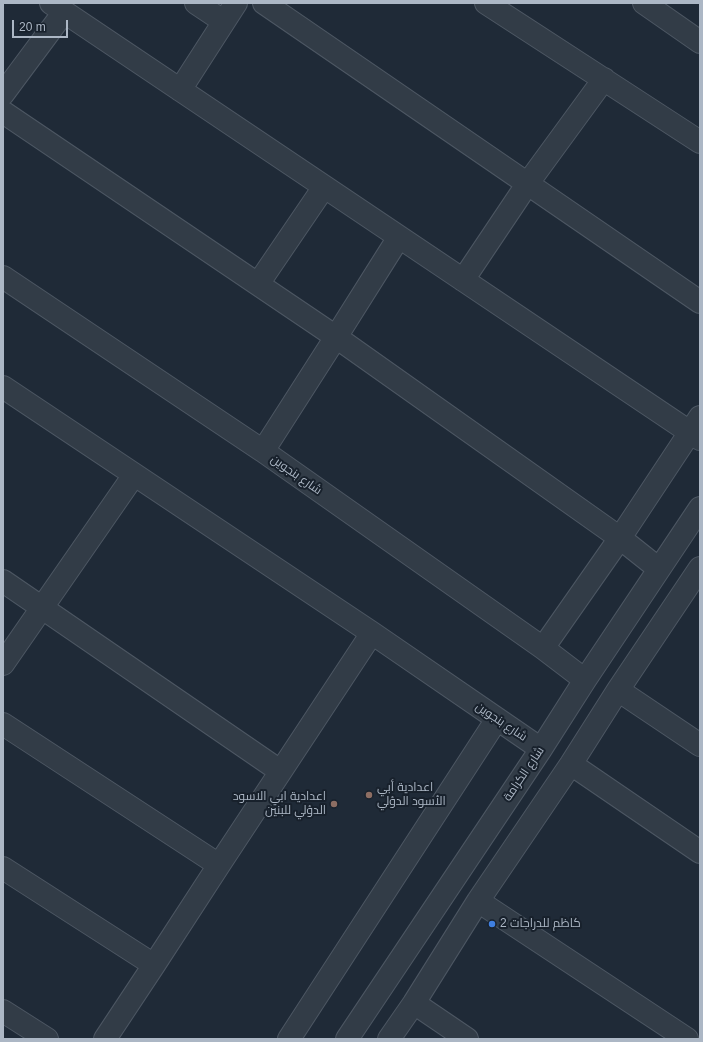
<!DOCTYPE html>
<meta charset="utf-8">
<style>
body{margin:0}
#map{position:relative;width:703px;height:1042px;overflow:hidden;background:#1f2a37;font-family:Arial,sans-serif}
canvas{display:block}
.frame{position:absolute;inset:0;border:4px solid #acb7c5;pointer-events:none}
.scale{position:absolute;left:12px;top:20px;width:56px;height:18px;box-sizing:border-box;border:2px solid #acb7c5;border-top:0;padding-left:5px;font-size:12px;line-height:14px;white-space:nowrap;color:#acb7c5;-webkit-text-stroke:3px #18212c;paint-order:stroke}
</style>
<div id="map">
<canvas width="703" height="1042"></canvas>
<div class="frame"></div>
<div class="scale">20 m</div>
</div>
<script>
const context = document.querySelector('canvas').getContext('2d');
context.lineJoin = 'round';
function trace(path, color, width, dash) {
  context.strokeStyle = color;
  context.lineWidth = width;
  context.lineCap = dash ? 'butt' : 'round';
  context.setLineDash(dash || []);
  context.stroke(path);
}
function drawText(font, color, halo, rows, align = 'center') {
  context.font = font + ' Arial,Cairo,sans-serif';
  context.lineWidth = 4;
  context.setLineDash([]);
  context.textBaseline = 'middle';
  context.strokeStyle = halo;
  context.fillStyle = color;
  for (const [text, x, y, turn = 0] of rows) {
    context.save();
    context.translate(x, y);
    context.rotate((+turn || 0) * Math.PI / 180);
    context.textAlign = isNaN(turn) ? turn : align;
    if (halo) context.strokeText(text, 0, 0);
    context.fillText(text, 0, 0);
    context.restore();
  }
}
const minor = new Path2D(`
 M51,3l649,436
 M196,3l27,18
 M264,3l436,299
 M486,3l214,139
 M644,3l56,39
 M180,90l56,-87
 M3,94l61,-82
 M3,112l333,225 284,201 39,31
 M3,277l260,174 280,197 42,32
 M463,280l65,-97 76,-104
 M258,284l66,-97
 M3,387l369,246 169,116
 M263,451l73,-114 63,-100
 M3,581l277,190
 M543,648l77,-110 80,-121
 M3,664l131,-189
 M618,690l82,55
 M3,724l216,141
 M571,764l129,88
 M3,868l151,97
 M478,901l209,138
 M414,1003l53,36
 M3,1011l44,28
 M105,1039l49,-74 65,-100 153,-232
 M289,1039l208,-320
 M347,1039l194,-290 44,-69 115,-172
 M389,1039l25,-36 64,-102 93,-137 47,-74 82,-122`);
const markers = [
 [369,795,4,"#8d6e63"],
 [334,804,4,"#8d6e63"],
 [492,924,4,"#3f7fe0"]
];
const streetNames = [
 ["شارع بنجوين",296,475,35],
 ["شارع بنجوين",501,722,34],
 ["شارع الكرامة",524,774,-56]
];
const poiNames = [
 ["اعدادية أبي",377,788],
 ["الأسود الدؤلي",377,802],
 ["اعدادية ابي الاسود",326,797,"right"],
 ["الدؤلي للبنين",326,811,"right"],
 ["كاظم للدراجات 2",500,924]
];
trace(minor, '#4d5763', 24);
trace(minor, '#323c47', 22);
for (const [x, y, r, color] of markers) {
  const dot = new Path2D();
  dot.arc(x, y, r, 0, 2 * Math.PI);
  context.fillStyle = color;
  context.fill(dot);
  trace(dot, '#18212c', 1.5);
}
drawText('12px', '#acb7c5', '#18212c', streetNames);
drawText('12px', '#acb7c5', '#18212c', poiNames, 'left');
</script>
